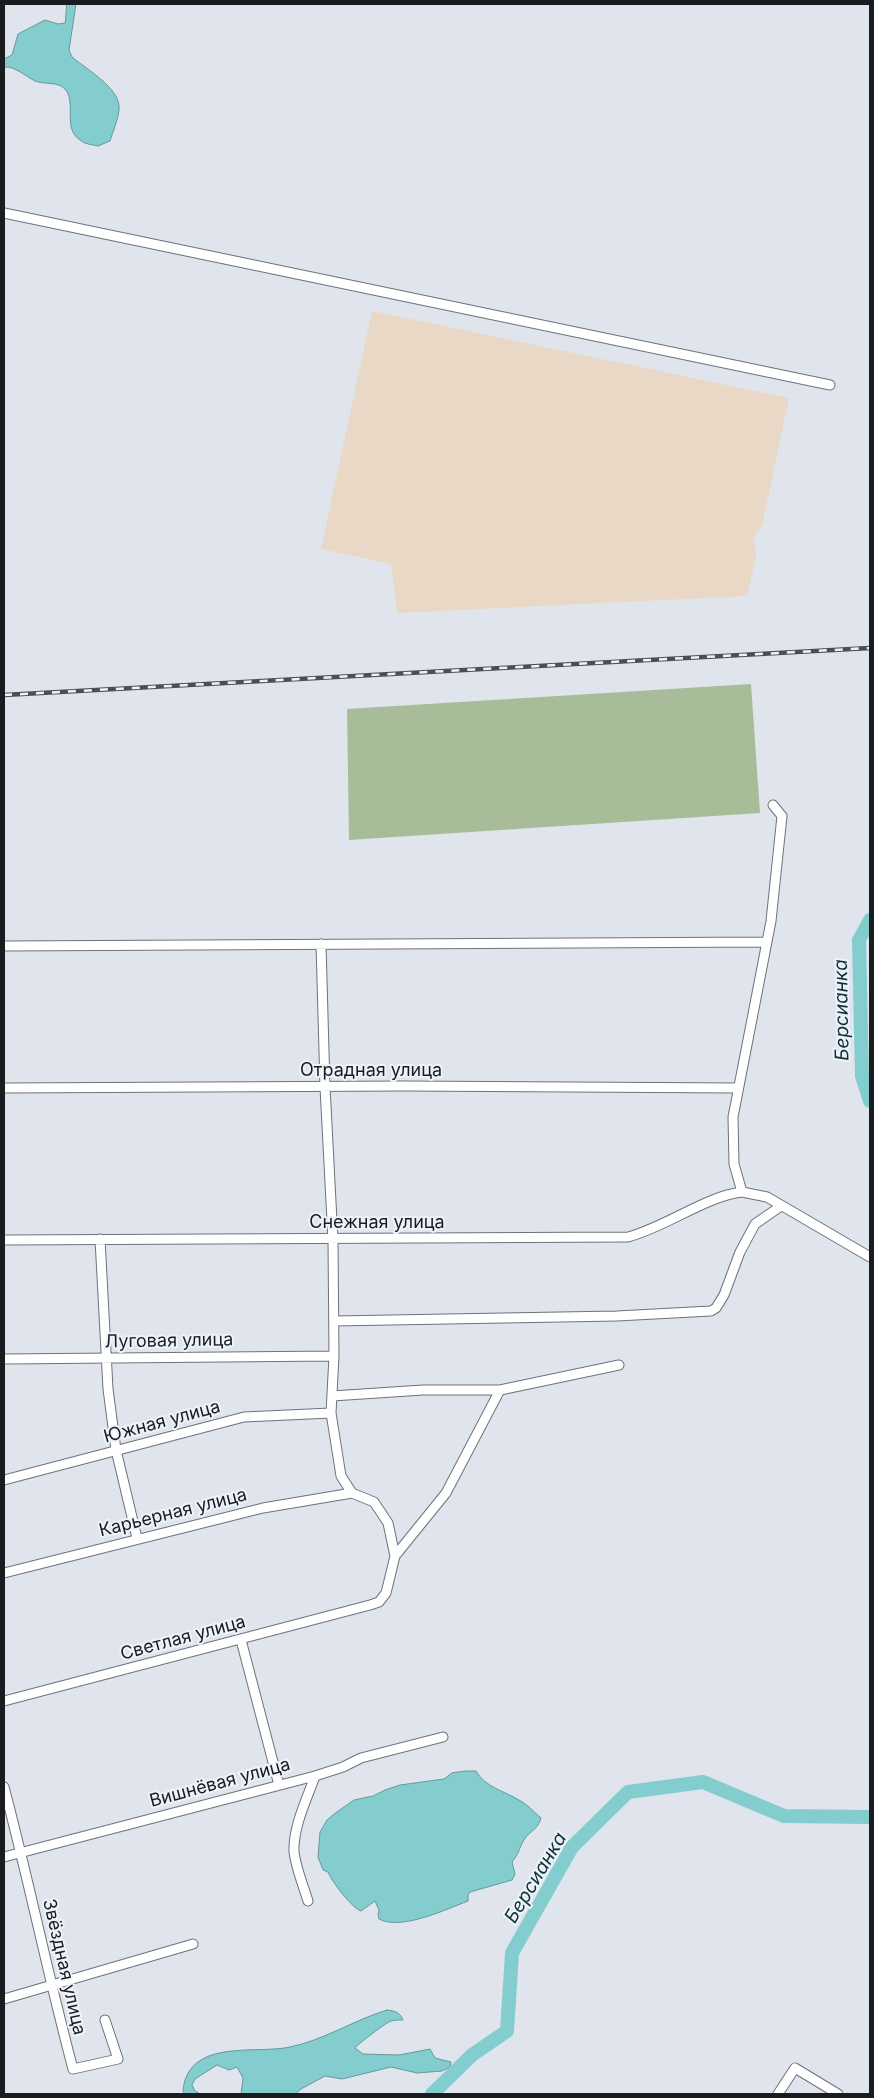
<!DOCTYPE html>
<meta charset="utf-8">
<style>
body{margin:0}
#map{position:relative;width:874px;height:2098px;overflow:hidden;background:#e0e5ed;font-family:Inter,sans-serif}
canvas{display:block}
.frame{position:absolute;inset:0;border:5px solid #1a1c1f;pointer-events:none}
</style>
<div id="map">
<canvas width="874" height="2098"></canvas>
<div class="frame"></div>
</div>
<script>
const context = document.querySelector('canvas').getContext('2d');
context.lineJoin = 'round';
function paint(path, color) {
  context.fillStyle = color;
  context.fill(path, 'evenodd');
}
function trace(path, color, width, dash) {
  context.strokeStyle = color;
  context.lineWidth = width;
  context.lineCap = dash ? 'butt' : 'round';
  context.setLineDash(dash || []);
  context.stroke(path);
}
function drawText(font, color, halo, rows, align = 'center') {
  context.font = font + ' Inter,sans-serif';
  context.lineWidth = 4;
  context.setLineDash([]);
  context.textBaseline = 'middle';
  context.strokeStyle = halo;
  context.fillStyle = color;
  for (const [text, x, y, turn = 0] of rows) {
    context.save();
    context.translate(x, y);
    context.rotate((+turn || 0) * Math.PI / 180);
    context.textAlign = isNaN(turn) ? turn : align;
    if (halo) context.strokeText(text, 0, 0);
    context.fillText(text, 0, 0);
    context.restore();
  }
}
const medical = new Path2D(`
 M372,311l417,87 -27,128 -6,7 -2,9 2,15 -9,39 -350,17 -6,-49 -70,-15z`);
const green = new Path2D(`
 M751,684l9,129 -411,27 -2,-131z`);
const water = new Path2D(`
 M67,4h9l-7,46 3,7c14,12 50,32 47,53 -1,10 -6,21 -9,31l-12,5c-5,-1 -14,-2 -18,-6 -18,-12 -3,-37 -15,-51 -8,-8 -20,-4 -30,-8 -10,-5 -20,-15 -31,-14v-8l8,-4 6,-21 27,-14 13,4 7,-1z
 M467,1771h9c9,16 28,20 43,29 8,4 15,12 22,18 -3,12 -11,12 -17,22 -5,8 -5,14 -12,22l3,12 -3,6 -42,12 -2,3v6c-21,8 -67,30 -89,18l-1,-5 1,-4 -4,-9 -14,10c-9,-3 -29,-29 -33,-39l-5,-2 -5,-13 2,-25 7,-12 7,-6 20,-14 19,-4 12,-6 15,-5 44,-6 8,-6z
 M387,2010c8,1 13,2 16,10 -4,0 -9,0 -12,1 -4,1 -33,23 -36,27l8,6 36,1 31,-6 5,9 16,4 -1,5 -8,4 -25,2 -26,-6 -49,12 -17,-3 -24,13 -6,5h-54l2,-16 -6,-11 -8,3 -12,-5 -22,14 -3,6 3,6 5,3h-16c-2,-5 0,-9 1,-14 13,-40 74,-26 105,-33 34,-7 64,-27 97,-37z`);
const river = new Path2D(`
 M870,920l-11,20 3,136 8,25
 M432,2094l40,-39 35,-24 5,-78 60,-106 56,-55 75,-10 81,34 86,1`);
const minor = new Path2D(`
 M4,213l826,172
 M773,805l9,11 -11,105 -38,196 1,47 8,28 25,5 103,60
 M4,946l763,-4
 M4,1088l400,-2 334,2
 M100,1239l8,150 8,61 21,88
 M4,1240l624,-3c38,-10 78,-41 114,-45
 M334,1321l283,-5 94,-5 5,-3 8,-13 16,-43 15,-28 26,-18
 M4,1359l330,-3
 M332,1396l91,-6h77l119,-25
 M4,1480l240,-63 87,-4
 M395,1556l51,-63 54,-103
 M4,1573l259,-65 89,-15
 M241,1640l38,145
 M4,1701l366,-96 9,-3 7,-9 9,-37 -7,-33 -14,-21 -22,-9 -11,-17 -10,-63 3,-57 -1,-116 -8,-153 -4,-143
 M4,1787c25,94 44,189 69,282l45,-10 -13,-39
 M4,1857l311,-81 28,-9 18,-9 82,-21
 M308,1901c-5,-16 -12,-33 -14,-49 -1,-26 13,-53 21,-76
 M4,1999l189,-55
 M778,2094l17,-26 43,26`);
const rail = new Path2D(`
 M4,695l866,-47`);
const streetNames = [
 ["Отрадная улица",371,1071],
 ["Снежная улица",377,1223],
 ["Луговая улица",169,1341,-1],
 ["Южная улица",162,1422,-15],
 ["Карьерная улица",173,1513,-14],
 ["Светлая улица",183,1638,-15],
 ["Вишнёвая улица",220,1783,-15],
 ["Звёздная улица",64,1967,77]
];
const waterNames = [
 ["Берсианка",842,1010,-91],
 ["Берсианка",536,1878,-59]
];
paint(medical, '#ead8c7');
paint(green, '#a7bd99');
paint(water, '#83cdce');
trace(water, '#64989a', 1);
trace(river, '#83cdce', 14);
trace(minor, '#6e7279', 11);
trace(minor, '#fff', 9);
trace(rail, '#4b4e52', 4.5);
trace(rail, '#eef3fb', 2.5, [8]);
drawText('18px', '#1a1c1f', '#eef3fb', streetNames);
drawText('italic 19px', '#0e3334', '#eef3fb', waterNames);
</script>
